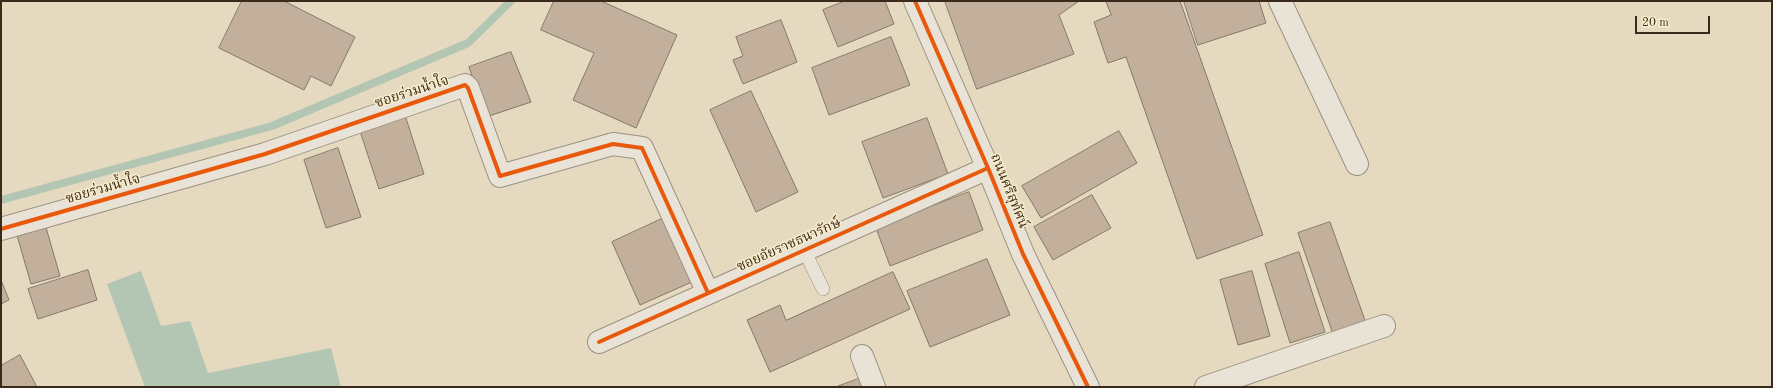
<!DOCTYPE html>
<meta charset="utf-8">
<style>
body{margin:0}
#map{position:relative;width:1773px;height:388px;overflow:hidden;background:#e5dabf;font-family:"Old Standard TT",serif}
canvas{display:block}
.frame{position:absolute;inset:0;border:2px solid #3b291b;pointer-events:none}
.scale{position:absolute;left:1635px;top:16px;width:75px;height:18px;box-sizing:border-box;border:2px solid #3b291b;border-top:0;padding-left:5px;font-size:12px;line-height:14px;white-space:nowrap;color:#3b291b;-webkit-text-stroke:3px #f8eccb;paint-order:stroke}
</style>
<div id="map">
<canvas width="1773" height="388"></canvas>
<div class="frame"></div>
<div class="scale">20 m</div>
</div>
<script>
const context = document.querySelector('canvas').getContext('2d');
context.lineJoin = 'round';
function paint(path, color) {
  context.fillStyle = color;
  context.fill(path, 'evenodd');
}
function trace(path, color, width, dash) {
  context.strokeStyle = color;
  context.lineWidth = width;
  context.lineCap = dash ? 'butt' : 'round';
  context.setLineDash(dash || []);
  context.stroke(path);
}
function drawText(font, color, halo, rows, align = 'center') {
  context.font = font + ' "Old Standard TT","Noto Serif Thai",serif';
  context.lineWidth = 3;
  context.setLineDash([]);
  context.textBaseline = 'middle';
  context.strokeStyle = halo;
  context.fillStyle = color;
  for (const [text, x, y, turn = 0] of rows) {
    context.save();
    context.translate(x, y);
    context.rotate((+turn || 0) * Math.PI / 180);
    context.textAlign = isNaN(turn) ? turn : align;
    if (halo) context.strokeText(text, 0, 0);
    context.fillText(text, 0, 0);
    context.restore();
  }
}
const water = new Path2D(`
 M141,271l20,55 29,-5 18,52 123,-25 10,39h-196l-38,-103z`);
const stream = new Path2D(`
 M1,200l271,-74 196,-83 43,-42`);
const building = new Path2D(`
 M242,1h42l71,36 -24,49 -20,-10 -7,14 -85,-42z
 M554,1h47l76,34 -41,93 -63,-28 21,-47 -53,-23z
 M845,1h40l9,23 -56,23 -15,-37z
 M945,1h134l-20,14 15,39 -97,35z
 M1106,1h74l83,234 -66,24 -71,-202 -18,6 -14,-41 17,-7z
 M1184,1h75l7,22 -68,22z
 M781,20l16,42 -54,22 -10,-24 10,-4 -7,-19z
 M891,37l19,48 -81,30 -17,-47z
 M511,52l20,50 -45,15 -17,-50z
 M751,91l47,101 -42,20 -46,-102z
 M403,109l21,65 -45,15 -21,-64z
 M927,118l21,56 -65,24 -21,-56z
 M1119,131l18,32 -96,55 -19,-32z
 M338,148l23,69 -35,11 -22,-68z
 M969,192l14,38 -93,36 -14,-38z
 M1092,195l19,33 -58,32 -19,-33z
 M666,217l28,64 -54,24 -28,-63z
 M1330,222l36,101 -33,11 -35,-101z
 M45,224l15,52 -29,8 -15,-52z
 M1299,252l26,80 -35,11 -25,-79z
 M987,259l23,56 -80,32 -23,-56z
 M88,270l9,30 -59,19 -10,-30z
 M1252,271l18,65 -32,9 -18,-65z
 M893,272l17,37 -140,63 -23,-52 33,-15 6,15z
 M1,280l8,20 -8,4z
 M20,355l17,32h-36v-21z
 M866,376l4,11h-34z`);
const service = new Path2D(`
 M804,250l19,39`);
const minor = new Path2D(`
 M1280,1l77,163
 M1,229l264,-75 200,-69 3,3 32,88 113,-32 29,4 66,145
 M599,342l389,-174
 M862,356l12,31
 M1206,387l178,-61`);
const tertiary = new Path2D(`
 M915,1l73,167 35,86 65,133`);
const cycleway = new Path2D(`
 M915,1l73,167 35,86 65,133
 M1,229l264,-75 200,-69 3,3 32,88 113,-32 29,4 66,145
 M599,342l389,-174`);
const streetNames = [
 ["ซอยร่วมน้ำใจ",412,92,-18],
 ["ซอยร่วมน้ำใจ",103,189,-16],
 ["ถนนศรีสุทัศน์",1009,191,68],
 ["ซอยอัยราชธนารักษ์",789,245,-24]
];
paint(water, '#b2c6b3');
trace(stream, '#b2c6b3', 8);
paint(building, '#c3b09c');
trace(building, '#82796a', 1);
trace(service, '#9a9181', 14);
trace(minor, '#9a9181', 24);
trace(tertiary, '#9a9181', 24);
trace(service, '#e8e3d6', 13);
trace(minor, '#e8e3d6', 22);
trace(tertiary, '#e8e3d6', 22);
trace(cycleway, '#e8590c', 4);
drawText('14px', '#3b291b', '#f8eccb', streetNames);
</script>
